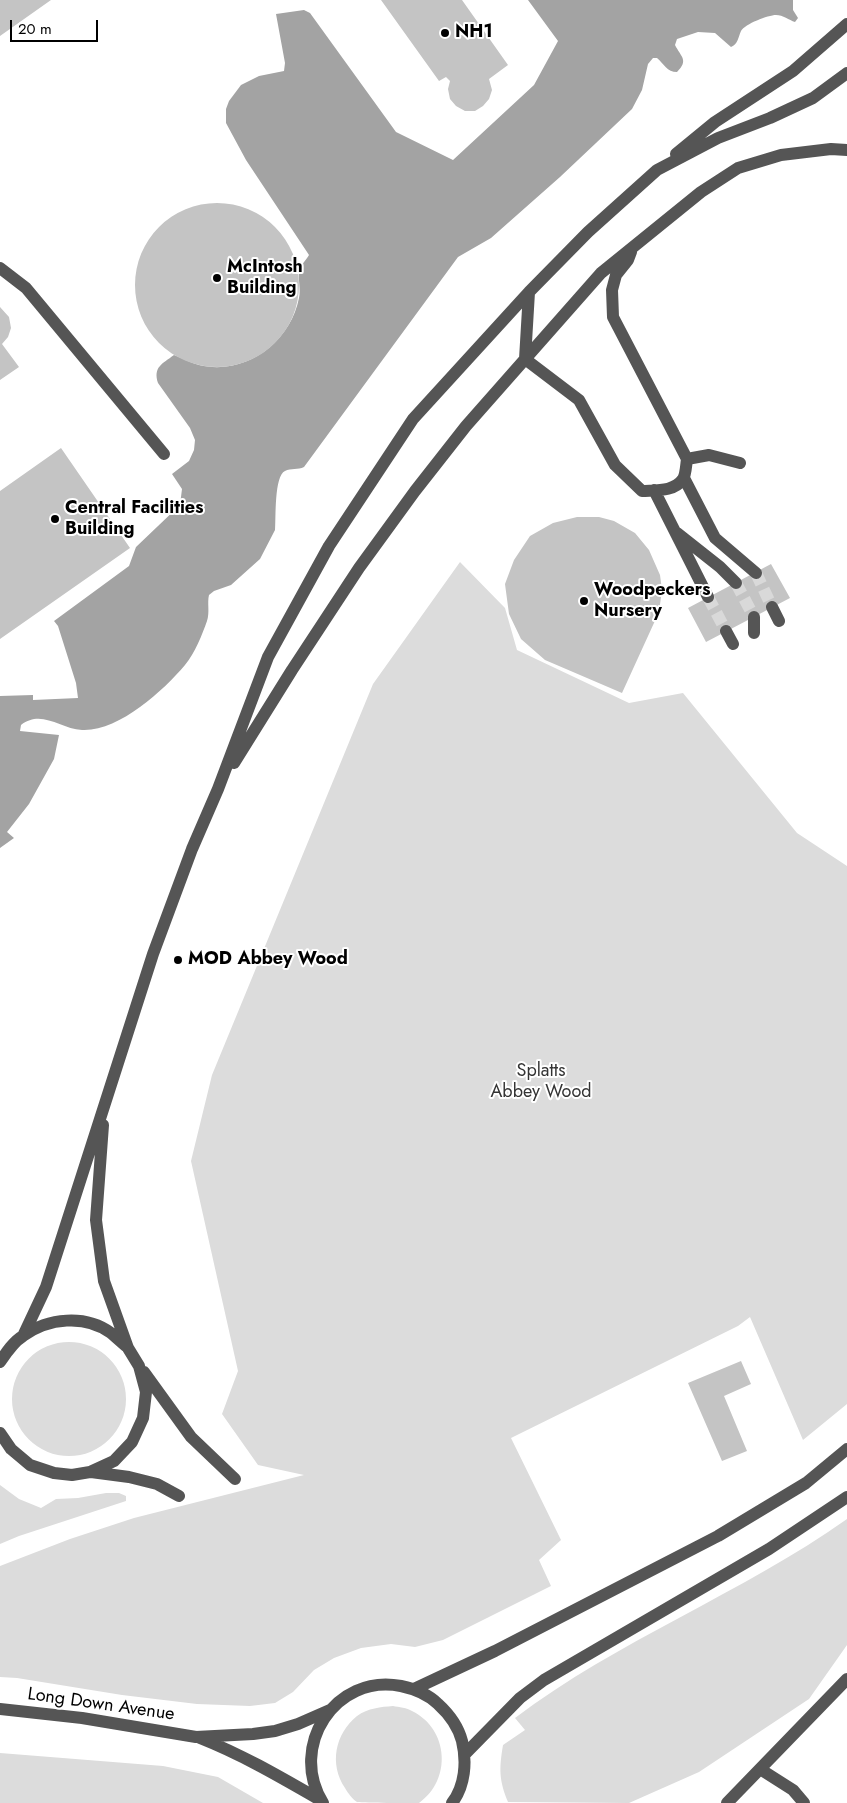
<!DOCTYPE html>
<style>
body{margin:0}
#map{position:relative;width:847px;height:1803px;overflow:hidden;background:#fff;font-family:Jost,sans-serif}
canvas{display:block}
.scale{position:absolute;left:10px;top:20px;width:88px;height:22px;box-sizing:border-box;border:2px solid #000;border-top:0;padding-left:6px;font-size:15px;line-height:18px;white-space:nowrap;color:#000;-webkit-text-stroke:4px #fff;paint-order:stroke}
</style>
<div id="map">
<canvas width="847" height="1803"></canvas>
<div class="scale">20 m</div>
</div>
<script>
const context = document.querySelector('canvas').getContext('2d');
context.lineJoin = 'round';
function paint(path, color) {
  context.fillStyle = color;
  context.fill(path, 'evenodd');
}
function trace(path, color, width, dash) {
  context.strokeStyle = color;
  context.lineWidth = width;
  context.lineCap = dash ? 'butt' : 'round';
  context.setLineDash(dash || []);
  context.stroke(path);
}
function drawText(font, color, halo, rows, align = 'center') {
  context.font = font + ' Jost,sans-serif';
  context.lineWidth = 4;
  context.setLineDash([]);
  context.textBaseline = 'middle';
  context.strokeStyle = halo;
  context.fillStyle = color;
  for (const [text, x, y, turn = 0] of rows) {
    context.save();
    context.translate(x, y);
    context.rotate((+turn || 0) * Math.PI / 180);
    context.textAlign = isNaN(turn) ? turn : align;
    if (halo) context.strokeText(text, 0, 0);
    context.fillText(text, 0, 0);
    context.restore();
  }
}
const green = new Path2D(`
 M460,562l45,46 12,42 112,53 54,-10 114,140 50,33v538l-44,36 -53,-123 -12,9 -227,112 50,102 -22,20 12,26 -108,54 -28,7 -24,-3 -30,4 -27,10 -20,12 -21,22 -18,11 -25,3 -53,-2 -75,-9 -105,-17 -17,-1v-111l70,-27 64,-21 170,-43 -46,-10 -36,-51 16,-43 -47,-210 21,-86 161,-391z
 M12 1399a57 57 0 1 1 114 0a57 57 0 1 1-114 0Z
 M0,1485l19,14 22,9 15,-9 22,-1 28,-5h13l7,3v5l-107,35 -19,8z
 M847,1519v126l-38,54 -110,73 -70,31 -121,-1c-9,-22 -9,-33 -5,-57l22,-15 -10,-12c103,-78 226,-124 332,-199z
 M393,1706c6,1 14,2 19,5 37,18 40,69 7,92 -11,0 -54,0 -62,-1 -5,-3 -9,-9 -12,-14 -16,-24 -10,-54 12,-72 11,-8 24,-9 36,-10z
 M0,1753l163,13 55,11 45,26h-263z`);
const water = new Path2D(`
 M528,0h265v10l5,8 -3,4c-6,-2 -12,-7 -19,-7 -8,0 -31,9 -35,16 -3,7 -3,13 -10,16l-16,-14 -17,-1 -21,7 -2,6c6,12 14,15 2,27 -10,0 -13,-8 -20,-14h-4l-5,6 -6,26 -10,19 -72,68 -69,61 -33,19 -154,210c-6,3 -13,1 -19,4 -11,5 -9,47 -10,59l-15,29 -29,26 -17,6 -5,4c-2,8 1,17 -2,26 -5,14 -12,32 -22,44 -22,26 -67,67 -103,65 -22,-1 -40,-21 -61,-5l-1,6 39,4 -5,24 -25,45 -22,28 7,6 -14,10v-152l33,-1v5l45,-2 -2,-15 -18,-57 -4,-5 75,-55 7,-19 44,-42 2,-16 -10,-15 17,-13 5,-11 1,-10 -5,-12 -32,-45c-5,-16 4,-19 16,-28 8,3 17,8 25,10 46,11 91,-22 100,-67 2,-9 -1,-18 0,-27 1,-5 7,-11 10,-16l-63,-95 -20,-37v-14l3,-8 12,-16 18,-9 25,-5 1,-8 -9,-49 28,-4 6,3 86,119 57,28 81,-75 24,-44z`);
const building = new Path2D(`
 M0,0h51l-51,36z
 M381,0h81l46,65 -19,14 3,11 -3,9 -6,7 -8,5h-10l-9,-5 -6,-7 -2,-10 2,-8 -4,-4 -7,4z
 M135 285a82 82 0 1 1 164 0a82 82 0 1 1-164 0Z
 M0,307l9,10 2,11 -3,9 -6,7 17,23 -19,13z
 M61,448l69,100 -130,91v-148z
 M577,517h22l15,4 21,12 14,17 11,25 2,15 -3,22 -37,81 -77,-33 -24,-21 -12,-25 -4,-30 9,-24 16,-24 23,-13z
 M771,564l19,34 -84,44 -18,-34z
 M741,1361l10,23 -27,12 23,55 -25,10 -34,-78z`);
const minorTunnel = new Path2D(`
 M756,573l16,34
 M736,583l18,34
 M708,597l18,34`);
const minor = new Path2D(`
 M676,154l39,-32 78,-51 54,-47
 M0,268l26,20 138,166
 M529,292l-4,67 54,41 36,65 27,26c14,-1 32,1 41,-12 3,-5 3,-14 4,-20l-74,-142 -1,-27 4,-15 12,-15 3,-8
 M687,459l22,-4 31,8
 M684,478l31,60 41,35
 M654,490l54,107
 M677,533l43,34 16,16
 M772,607l7,14
 M754,617v16
 M726,631l7,13
 M234,763l58,-93 67,-102 56,-77 51,-65 135,-153 100,-81 37,-24 43,-13 50,-6 16,1
 M23,1336l23,-49 107,-333 39,-105 26,-60 50,-132 61,-111 84,-127 116,-127 59,-60 69,-62 61,-32 52,-20 43,-20 34,-25
 M0,1362c6,-9 13,-20 23,-26 25,-18 62,-22 88,-3 5,4 10,9 15,13
 M144,1372l47,65 44,42
 M0,1433l11,16 19,16 24,8 18,2 18,-3 24,-11 18,-19 11,-24 3,-26 -7,-26 -11,-18 -24,-67 -8,-61 7,-95
 M91,1472l38,5 28,7 22,12
 M414,1689l81,-38 223,-115 88,-53 41,-34
 M0,1709l82,9 114,19 57,-3 22,-3 23,-7 32,-14
 M200,1738c43,17 82,40 122,63
 M465,1754l55,-56 24,-18 225,-131 78,-52
 M760,1769l33,21 11,13
 M323,1803c-35,-56 12,-130 78,-117 14,3 27,8 37,18 11,10 20,22 24,37 5,21 3,45 -10,62
 M727,1803l120,-124`);
const markers = [
 [445,33,5,"#000"],
 [217,278,5,"#000"],
 [55,519,5,"#000"],
 [584,601,5,"#000"],
 [178,960,5,"#000"]
];
const poiNames = [
 ["NH1",455,33],
 ["McIntosh",227,268],
 ["Building",227,289],
 ["Central Facilities",65,509],
 ["Building",65,530],
 ["Woodpeckers",594,591],
 ["Nursery",594,612],
 ["MOD Abbey Wood",188,960]
];
const parkNames = [
 ["Splatts",541,1072],
 ["Abbey Wood",541,1093]
];
const streetNames = [
 ["Long Down Avenue",101,1705,8]
];
paint(green, '#dcdcdc');
paint(water, '#a3a3a3');
paint(building, '#c4c4c4');
trace(minorTunnel, '#d9d9d9', 12, [12, 6]);
trace(minor, '#555', 12);
for (const [x, y, r, color] of markers) {
  const dot = new Path2D();
  dot.arc(x, y, r, 0, 2 * Math.PI);
  context.fillStyle = color;
  context.fill(dot);
  trace(dot, '#fff', 2);
}
drawText('bold 18px', '#000', '#fff', poiNames, 'left');
drawText('18px', '#333', '#fff', parkNames);
drawText('18px', '#000', '#fff', streetNames);
</script>
